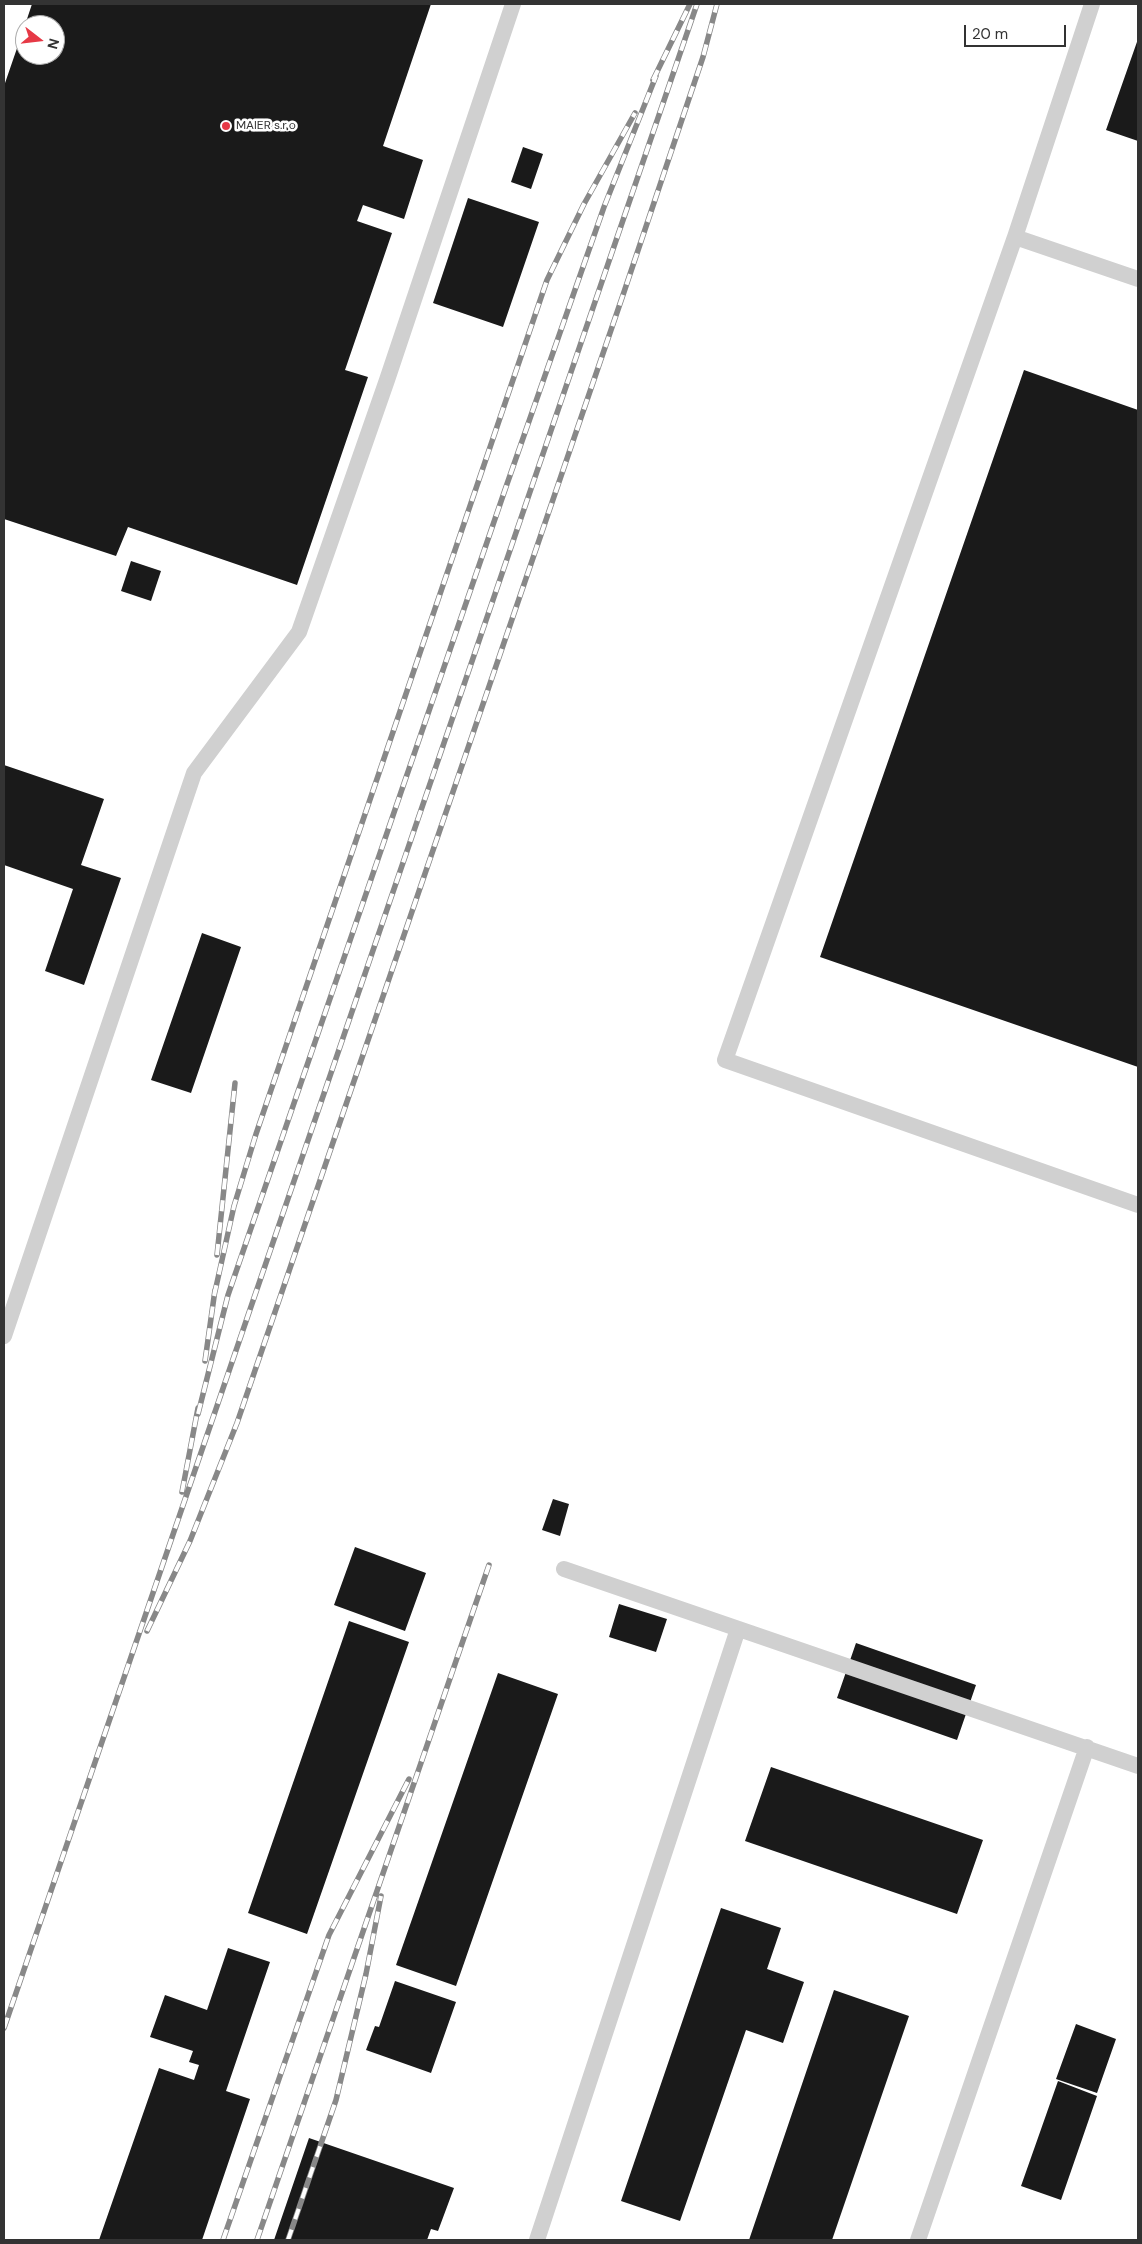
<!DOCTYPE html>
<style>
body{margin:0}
#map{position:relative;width:1142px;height:2244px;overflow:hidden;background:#fff;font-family:"DM Sans",sans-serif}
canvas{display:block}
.frame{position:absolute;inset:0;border:5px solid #333;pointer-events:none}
.north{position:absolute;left:15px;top:15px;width:50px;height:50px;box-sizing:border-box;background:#fff;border:1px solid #adadad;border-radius:50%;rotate:106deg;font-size:14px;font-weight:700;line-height:20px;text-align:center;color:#333}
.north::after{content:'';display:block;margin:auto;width:18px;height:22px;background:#e63946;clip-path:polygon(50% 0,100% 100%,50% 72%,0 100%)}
.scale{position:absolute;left:964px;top:25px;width:102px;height:22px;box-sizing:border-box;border:2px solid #333;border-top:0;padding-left:6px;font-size:15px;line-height:18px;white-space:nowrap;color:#333;-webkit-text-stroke:4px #fff;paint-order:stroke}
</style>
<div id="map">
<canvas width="1142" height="2244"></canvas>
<div class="frame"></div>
<div class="north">N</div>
<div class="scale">20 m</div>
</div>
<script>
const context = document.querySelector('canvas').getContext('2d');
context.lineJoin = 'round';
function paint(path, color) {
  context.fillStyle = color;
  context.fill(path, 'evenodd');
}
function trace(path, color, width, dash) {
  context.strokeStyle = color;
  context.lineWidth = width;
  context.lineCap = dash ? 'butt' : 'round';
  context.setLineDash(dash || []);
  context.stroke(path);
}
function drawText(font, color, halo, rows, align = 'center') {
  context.font = font + ' "DM Sans",sans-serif';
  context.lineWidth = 5;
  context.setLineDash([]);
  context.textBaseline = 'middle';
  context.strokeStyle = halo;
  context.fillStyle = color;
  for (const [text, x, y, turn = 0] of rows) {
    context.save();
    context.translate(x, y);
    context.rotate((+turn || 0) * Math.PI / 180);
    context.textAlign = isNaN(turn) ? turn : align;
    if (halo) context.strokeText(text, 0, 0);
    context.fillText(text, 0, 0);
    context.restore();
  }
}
const building = new Path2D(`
 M32,4h399l-48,142 40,14 -19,59 -41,-14 -6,16 35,12 -47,137 23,7 -71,208 -169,-58 -12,29 -112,-37v-433l21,-61v30h30v-30h-30z
 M1138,39v102l-32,-11z
 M523,147l20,7 -12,35 -20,-7z
 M468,198l71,24 -36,105 -70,-24z
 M1024,370l114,40v657l-318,-110z
 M131,561l30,10 -10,30 -30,-10z
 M4,765l100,34 -23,66 40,13 -37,107 -39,-14 28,-82 -69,-24z
 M202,933l39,14 -50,146 -40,-13z
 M553,1499l16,5 -9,32 -18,-6z
 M355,1547l71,26 -21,58 -71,-26z
 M619,1604l48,15 -11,33 -47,-15z
 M349,1621l60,21 -102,292 -59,-21z
 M856,1643l120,42 -19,55 -120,-42z
 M498,1673l60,21 -102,292 -60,-21z
 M771,1767l212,73 -26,74 -212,-73z
 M721,1908l60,20 -14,41 37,13 -21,61 -37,-13 -66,191 -59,-20z
 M228,1948l42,14 -44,129 24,8 -48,141h-103l60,-172 35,12 5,-15 -10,-3 4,-11 -43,-14 15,-42 42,15z
 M395,1981l61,21 -25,71 -65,-23 9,-24 4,1z
 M834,1990l75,26 -77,224h-83z
 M1076,2024l40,15 -19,54 -41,-14z
 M1058,2081l39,15 -36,104 -40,-14z
 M309,2138l145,50 -16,43 -7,-2 -4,11h-153z`);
const service = new Path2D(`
 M1015,237l77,-233
 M1138,279l-123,-42 -290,823 413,145
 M4,1336l190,-563 105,-141 88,-252 126,-376
 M564,1569l574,197
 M537,2240l201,-611
 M918,2240l169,-493`);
const rail = new Path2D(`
 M653,80l37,-76
 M217,1255l18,-172
 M214,1296l20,-90 22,-72 291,-854 37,-76 51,-91
 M205,1361l10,-71
 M198,1414l30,-119 279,-811 97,-277 52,-131
 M182,1492l16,-84
 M147,1631l43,-90 47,-118 387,-1131 79,-235 14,-53
 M4,2028l693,-2024
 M223,2240l106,-305 80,-156
 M257,2240l232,-675
 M288,2240l48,-140 30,-126 15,-78`);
const markers = [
 [226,126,5,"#e63946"]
];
const poiNames = [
 ["MAIER s.r.o",236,126]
];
paint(building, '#1a1a1a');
trace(service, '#d0d0d0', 16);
trace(rail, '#888', 5.5);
trace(rail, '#fff', 4, [11]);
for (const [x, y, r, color] of markers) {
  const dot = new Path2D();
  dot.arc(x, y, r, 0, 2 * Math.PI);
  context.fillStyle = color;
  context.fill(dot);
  trace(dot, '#fff', 2);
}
drawText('12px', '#333', '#fff', poiNames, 'left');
</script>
